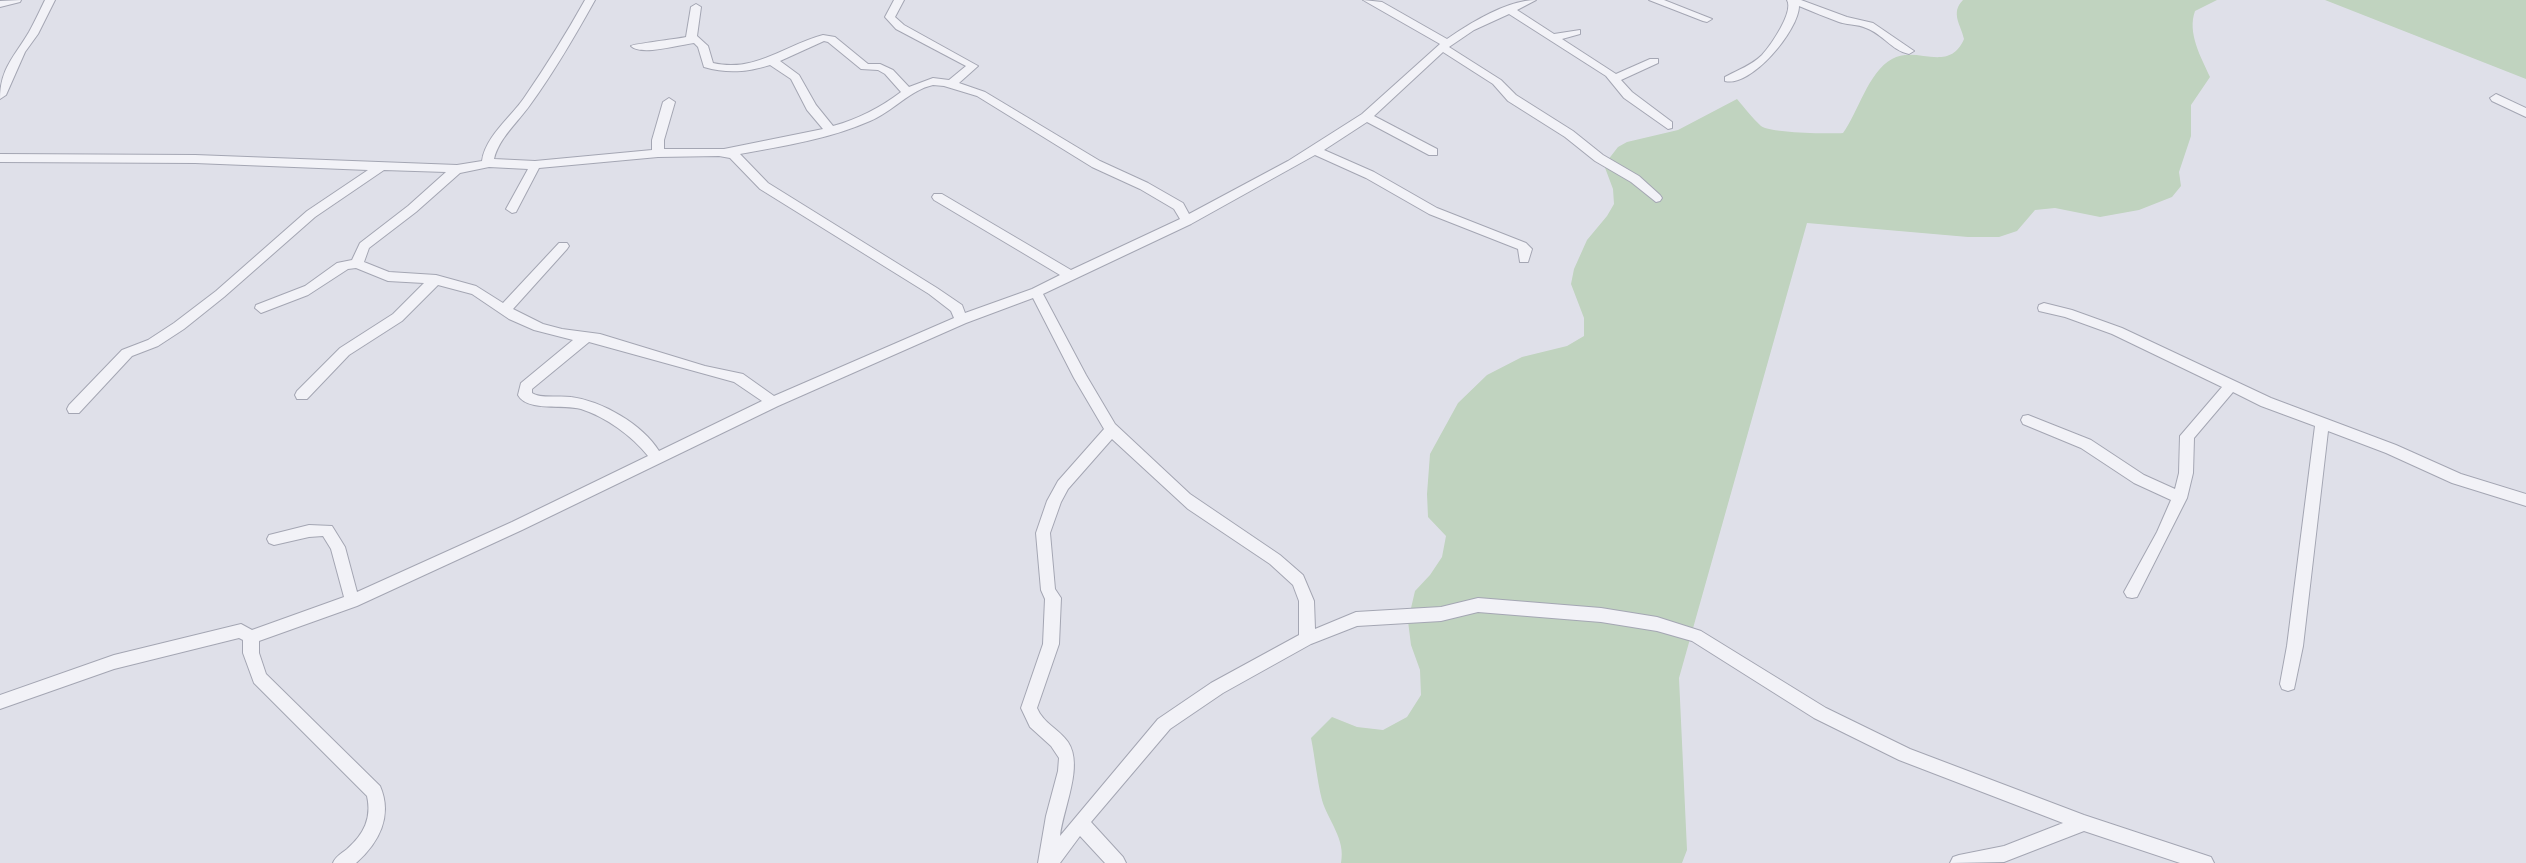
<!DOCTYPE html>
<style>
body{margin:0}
canvas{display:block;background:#dfe0e9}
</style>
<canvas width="2526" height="863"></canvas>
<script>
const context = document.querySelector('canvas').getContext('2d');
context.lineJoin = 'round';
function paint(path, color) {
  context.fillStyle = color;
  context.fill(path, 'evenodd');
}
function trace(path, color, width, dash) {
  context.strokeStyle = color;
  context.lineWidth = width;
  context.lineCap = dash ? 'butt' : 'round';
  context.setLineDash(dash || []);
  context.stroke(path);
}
const green = new Path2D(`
 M1963,0h254l-22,11c-8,22 6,46 15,66l-19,28v31l-12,36 2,14 -9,11 -33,13 -39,7 -45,-9 -20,2 -18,21 -18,6h-31l-161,-14 -128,455 8,172 -5,13h-341c5,-24 -13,-42 -19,-63 -5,-20 -7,-42 -11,-62l21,-21 25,10 26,3 24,-13 14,-22 -1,-25 -9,-25 -3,-24 7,-30 15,-16 12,-18 4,-21 -18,-19 -1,-23 3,-40 28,-51 29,-28 35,-18 45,-11 17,-10v-18l-13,-34 3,-15 13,-29 20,-24 7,-12 -1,-15 -9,-24 14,-18 9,-5 51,-12 59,-31c7,8 15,19 24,27 9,7 68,8 82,7 15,-20 25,-61 49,-74 24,-14 57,15 72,-20 -3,-14 -14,-26 -1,-39z
 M2325,0h201v79z`);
const minor = new Path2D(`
 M21,0l-1,2 -20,5v-6z
 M45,0h10l-17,34 -13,18 -19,43 -6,4c0,-31 15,-43 29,-67 6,-11 11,-22 16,-32z
 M585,0h10c-20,36 -41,72 -65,105 -12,17 -31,33 -36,54l41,2 117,-11v-10l11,-38 6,-4 6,4 -11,38v9h60l99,-20 -16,-19 -16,-31 -21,-14c-23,7 -42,9 -66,2l-6,-20 -4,-4c-15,2 -53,13 -63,3 2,-2 46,-7 55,-9l5,-30 5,-3 5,3 -4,29 11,10 5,17c42,10 72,-18 110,-28l12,2 33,27h12l13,6 16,17 24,-9 16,2 17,-14 -70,-37 -11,-12 9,-17h10l-9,17 9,8 74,41 -19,17 26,9 115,69 48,22 35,20 6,11 99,-53 74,-47 78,-70 -77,-44 19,2 65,37c23,-16 61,-39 89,-39l-19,10 37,24 26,-4v4l-18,5 54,35 34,-15h8v4l-37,17 11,12 40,30v6l-4,1 -44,-31 -18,-22 -97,-62 -35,16 -25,17 52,33 15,15 57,36 30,24 36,21 21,19 2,3 -2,3 -4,1 -25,-20 -36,-21 -30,-24 -57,-36 -15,-17 -50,-32 -69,64 63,33v6h-8l-62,-33 -43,28 50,22 63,36 89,35 6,6 -4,13h-8l-2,-13 -89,-35 -63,-36 -51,-23 -124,69 -148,70 43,81 29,49 75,70 90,61 23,20 11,26 1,28 41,-17 85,-5 37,-9 123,10 56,9 44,14 125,77 84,41 174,66 121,40 6,2 3,6h-34l-96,-32 -80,31 -54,1 3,-6 6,-2 45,-9 59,-23 -164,-63 -85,-42 -122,-77 -35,-10 -56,-9 -123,-10 -37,9 -84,5 -46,18 -88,49 -53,36 -79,93 32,35 3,6h-21l-25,-27 -20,27h-22l8,-47 12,-45 1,-13 -8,-12 -21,-19 -9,-19 22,-64 2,-45 -4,-9 -5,-57 11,-32 11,-20 46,-52 -30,-51 -41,-80 -67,25 -188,83 -256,124 -165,76 -98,35v12l7,21 114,112c13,30 -1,57 -24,77h-23c3,-7 8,-9 14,-14 17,-15 25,-31 20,-53l-113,-113 -11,-30v-13l-4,-2 -125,31 -114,40v-14l114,-40 127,-31 11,6 92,-33 -13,-48 -8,-13 -14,1 -35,8 -5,-2 -2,-4 2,-4 40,-10 23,1 13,21 12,45 155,-70 136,-66c-16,-20 -42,-39 -67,-47 -17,-5 -54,3 -63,-14l3,-12 52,-43 -39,-10 -25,-11 -37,-25 -34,-9 -36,36 -53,34 -42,44h-10l-2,-4 2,-4 43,-43 53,-34 31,-31 -36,-2 -32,-13 -8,1 -40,26 -47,18 -6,-5 1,-3 49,-19 32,-23 15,-3 8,-17 48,-37 38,-34 -62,-2 -69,47 -91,80 -40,32 -26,17 -26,10 -53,57h-10l-2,-4 2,-4 53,-55 26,-10 26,-17 42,-32 91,-80 61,-41 -173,-7 -195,-1v-8l195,1 262,10 25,-4c3,-24 29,-44 42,-63 22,-32 42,-64 61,-98zM824,41l4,1 33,27 17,1 7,4 16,18c-20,15 -42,27 -68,34l-17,-21 -17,-30 -19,-14zM933,85l11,1 33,10 115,71 48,22 34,20 6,10 -109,51 -129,-76h-8l-2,3 2,3 126,75 -28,14 -67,24 -3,-8 -25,-17 -169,-105 -28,-29c44,-8 89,-15 130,-33 22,-9 40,-31 63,-36zM658,157l61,-1 11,2 30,31 169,105 22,17 3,7 -180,78 -31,-22 -38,-8 -105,-32 -38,-5 -19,-5 -30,-15 54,-60 2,-3 -2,-3h-8l-56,60 -27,-17 -40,-11 -47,-3 -25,-10 5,-14 47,-36 44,-39 29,-6 39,2 -22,40 6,4 4,-1 23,-44zM589,342l145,40 28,19 -103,50c-17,-27 -57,-50 -88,-54 -12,-2 -30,2 -39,-4v-4zM1112,439l76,70 82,55 23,21 6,16v34l-88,48 -53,36 -98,117c3,-28 24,-70 8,-94 -9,-13 -25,-19 -31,-34l22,-64 2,-46 -6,-9 -5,-56 11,-31 7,-13z
 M1649,0h15l48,19 -5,3 -4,-1z
 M1787,0h14l46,17 26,6 41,28 -5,3c-18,-4 -26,-20 -43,-26 -8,-4 -18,-3 -27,-6 -13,-5 -26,-10 -40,-16 0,24 -48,82 -74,75v-4c13,-7 27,-12 37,-22 9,-10 32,-43 25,-55z
 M2496,94l30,14v9l-34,-16 -2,-3z
 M2044,303l28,7 50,18 149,70 125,47 65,29 65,20v12l-74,-23 -66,-30 -58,-22 -25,215 -9,43 -6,2 -6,-2 -2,-5 7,-38 28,-220 -54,-20 -28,-14 -39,46 -1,35 -6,25 -50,99 -5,1 -5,-1 -3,-5 33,-60 14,-32 -37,-17 -53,-35 -58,-24 -2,-4 2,-4 5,-1 63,25 53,35 31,14 4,-16 1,-37 42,-49 -110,-53 -47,-17 -26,-6 -1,-3 1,-3z`);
paint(green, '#c0d3bf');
trace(minor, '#a4a6b3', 2);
paint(minor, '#f2f2f7');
</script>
